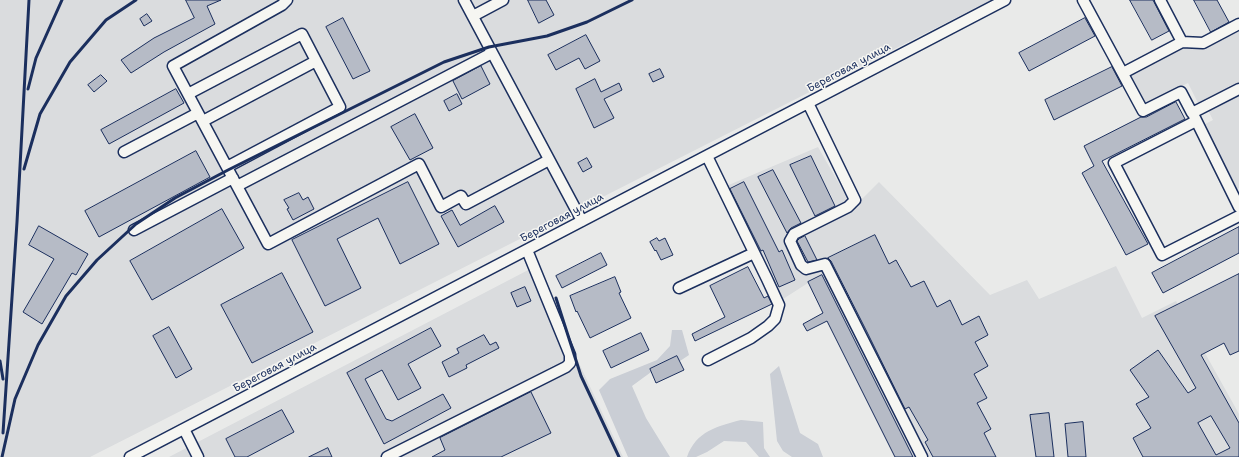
<!DOCTYPE html>
<meta charset="utf-8">
<style>
body{margin:0}
canvas{display:block;background:#e9eae9}
</style>
<canvas width="1239" height="457"></canvas>
<script>
const context = document.querySelector('canvas').getContext('2d');
context.lineJoin = 'round';
function paint(path, color) {
  context.fillStyle = color;
  context.fill(path, 'evenodd');
}
function trace(path, color, width, dash) {
  context.strokeStyle = color;
  context.lineWidth = width;
  context.lineCap = dash ? 'butt' : 'round';
  context.setLineDash(dash || []);
  context.stroke(path);
}
function drawText(font, color, halo, rows, align = 'center') {
  context.font = font + ' "Shantell Sans",sans-serif';
  context.lineWidth = 3;
  context.setLineDash([]);
  context.textBaseline = 'middle';
  context.strokeStyle = halo;
  context.fillStyle = color;
  for (const [text, x, y, turn = 0] of rows) {
    context.save();
    context.translate(x, y);
    context.rotate((+turn || 0) * Math.PI / 180);
    context.textAlign = isNaN(turn) ? turn : align;
    if (halo) context.strokeText(text, 0, 0);
    context.fillText(text, 0, 0);
    context.restore();
  }
}
const built = new Path2D(`
 M0,0h991l-901,457h-90z
 M1239,31v52l-41,20 -10,-20 -44,22 -15,-31 55,-27 19,2z
 M1239,94v94l-3,2 -33,-65 10,-5 -5,-10z
 M818,147l35,61 26,-26 111,113 37,-15 12,19 77,-33 26,52 34,-17 63,113v43h-345l-86,-174 -25,16 -59,-112z
 M534,267l89,190h-454z`);
const green = new Path2D(`
 M672,330h10l7,25 -9,6 -22,6 -26,19 14,32 24,39h-42l-29,-67 11,-11 47,-19 13,-14z
 M779,366l21,67 18,11 5,13h-31l-9,-6 -6,-10 -7,-67z
 M741,420l22,2 1,26 6,9h-11l-13,-15 -22,-1 -17,11 -11,5h-9c9,-26 31,-31 54,-37z`);
const building = new Path2D(`
 M186,0h35l-14,6 8,18 -51,28 -33,21 -10,-13 33,-22 40,-20z
 M528,0h18l8,15 -15,8z
 M1130,0h23l16,31 -17,9z
 M1194,0h23l12,22 -18,10z
 M147,14l5,7 -8,5 -4,-7z
 M343,18l27,53 -17,8 -27,-52z
 M1085,18l10,18 -66,35 -10,-18z
 M586,35l14,26 -15,8 -6,-11 -23,12 -8,-15z
 M481,66l9,18 -28,15 -9,-18z
 M1112,67l10,19 -68,34 -9,-20z
 M660,69l4,8 -11,5 -4,-8z
 M101,75l6,6 -13,11 -6,-7z
 M595,79l6,13 18,-9 3,7 -18,9 10,19 -20,10 -18,-39z
 M176,89l8,14 -75,41 -8,-14z
 M457,94l5,10 -13,7 -5,-10z
 M1176,102l9,17 -83,42 46,83 -22,11 -44,-82 12,-7 -10,-20 57,-29h5z
 M415,114l18,34 -23,12 -19,-33z
 M196,151l14,26 -111,60 -14,-26z
 M811,156l24,50 -20,10 -25,-51z
 M587,158l5,9 -9,5 -5,-9z
 M773,170l28,53 -10,5 -4,5 -29,-56z
 M408,182l31,62 -39,20 -22,-46 -41,21 24,49 -36,18 -33,-66z
 M744,182l35,70 3,-2 13,30 -16,7 -16,-37 -2,1 -31,-62z
 M299,193l4,7 5,-3 6,12 -21,11 -6,-11 2,-1 -5,-8z
 M495,206l9,16 -46,25 -17,-31 11,-6 8,15z
 M222,209l22,39 -92,52 -22,-39z
 M39,226l49,28 -12,21 -4,-2 -30,51 -19,-12 31,-53 -25,-14z
 M1239,227v26l-76,40 -11,-20z
 M875,235l14,29 7,-4 15,27 13,-6 13,26 13,-7 12,25 17,-9 9,19 -13,7 13,24 -14,8 13,24 -10,5 14,26 -7,4 12,24h-63l-8,-15 3,-2 -19,-33 -4,2 -38,-77 -36,-71 -3,-3z
 M805,236l12,24 -9,2 -11,-21 2,-2z
 M657,238l2,3 6,-3 8,17 -12,5 -5,-10 -1,1 -5,-9z
 M601,253l6,12 -45,23 -6,-12z
 M748,267l16,31 4,-2 4,8 -77,37 -3,-7 33,-17 -15,-31z
 M282,273l31,59 -61,31 -31,-58z
 M1239,274v77l-9,4 -6,-12 -23,12 38,68v34h-96l-10,-19 18,-10 -15,-24 13,-7 -19,-27 28,-20 30,43 8,-5 -41,-72zM1211,416l19,32 -14,7 -18,-32z
 M822,275l91,182h-18l-68,-136 -20,10 -4,-7 20,-11 -15,-31z
 M615,277l6,15 -2,1 12,25 -41,20 -13,-27 -1,1 -6,-16z
 M525,287l6,14 -14,6 -6,-14z
 M169,327l23,42 -16,9 -23,-42z
 M431,328l10,18 -33,18 13,24 -23,12 -16,-30 -17,9 21,40 6,2 51,-27 8,14 -67,36 -37,-71z
 M641,333l8,17 -38,18 -8,-17z
 M484,335l6,10 6,-3 3,6 -33,17 1,3 -18,9 -7,-15 17,-9 -2,-4z
 M677,356l7,14 -28,13 -6,-14z
 M531,392l20,41 -50,24h-69l13,-7 -5,-12z
 M282,410l12,22 -47,25h-12l-9,-18z
 M1049,413l5,44h-18l-6,-42z
 M1083,422l3,35h-18l-3,-33z
 M328,448l4,9h-23z`);
const minor = new Path2D(`
 M287,0l-5,5 -109,61 64,120 255,-133
 M464,0l118,221
 M1083,0l60,111 38,-19 11,21 47,-24
 M473,16l30,-16
 M1182,42l21,1 36,-19
 M1123,73l59,-31 -22,-42
 M188,94l114,-60 38,73 -113,60
 M808,103l47,97 -7,7 -54,27 -4,7 11,24 5,4 19,-5 97,193
 M1194,116l45,91
 M203,121l113,-60
 M1196,121l-82,42 48,92 77,-39
 M124,152l74,-39
 M707,156l60,123 12,26 -4,14 -7,7 -17,12 -43,22
 M237,186l31,58 151,-80 22,43 20,-11 5,8 83,-44
 M134,230l99,-52
 M679,288l75,-35
 M184,429l14,28
 M130,457l875,-457
 M387,457l179,-90 4,-4v-8l-43,-105`);
const rail = new Path2D(`
 M28,89l8,-31 26,-58
 M24,169l16,-55 30,-52 36,-42 30,-20
 M556,298l25,78 38,81
 M0,361l3,18
 M3,433l14,-211 12,-222
 M2,457l13,-58 23,-54 28,-49 31,-36 39,-36 39,-26 53,-28 216,-108 45,-15 58,-11 40,-14 45,-22`);
const streetNames = [
 ["Береговая улица",849,68,-28],
 ["Береговая улица",562,218,-28],
 ["Береговая улица",275,368,-28]
];
paint(built, '#dadcde');
paint(green, '#caced5');
paint(building, '#b6bbc6');
trace(building, '#1b2f5e', 1);
trace(minor, '#1b2f5e', 13);
trace(minor, '#f6f6f2', 10);
trace(rail, '#1b2f5e', 3);
drawText('11px', '#1b2f5e', '#f6f6f2', streetNames);
</script>
